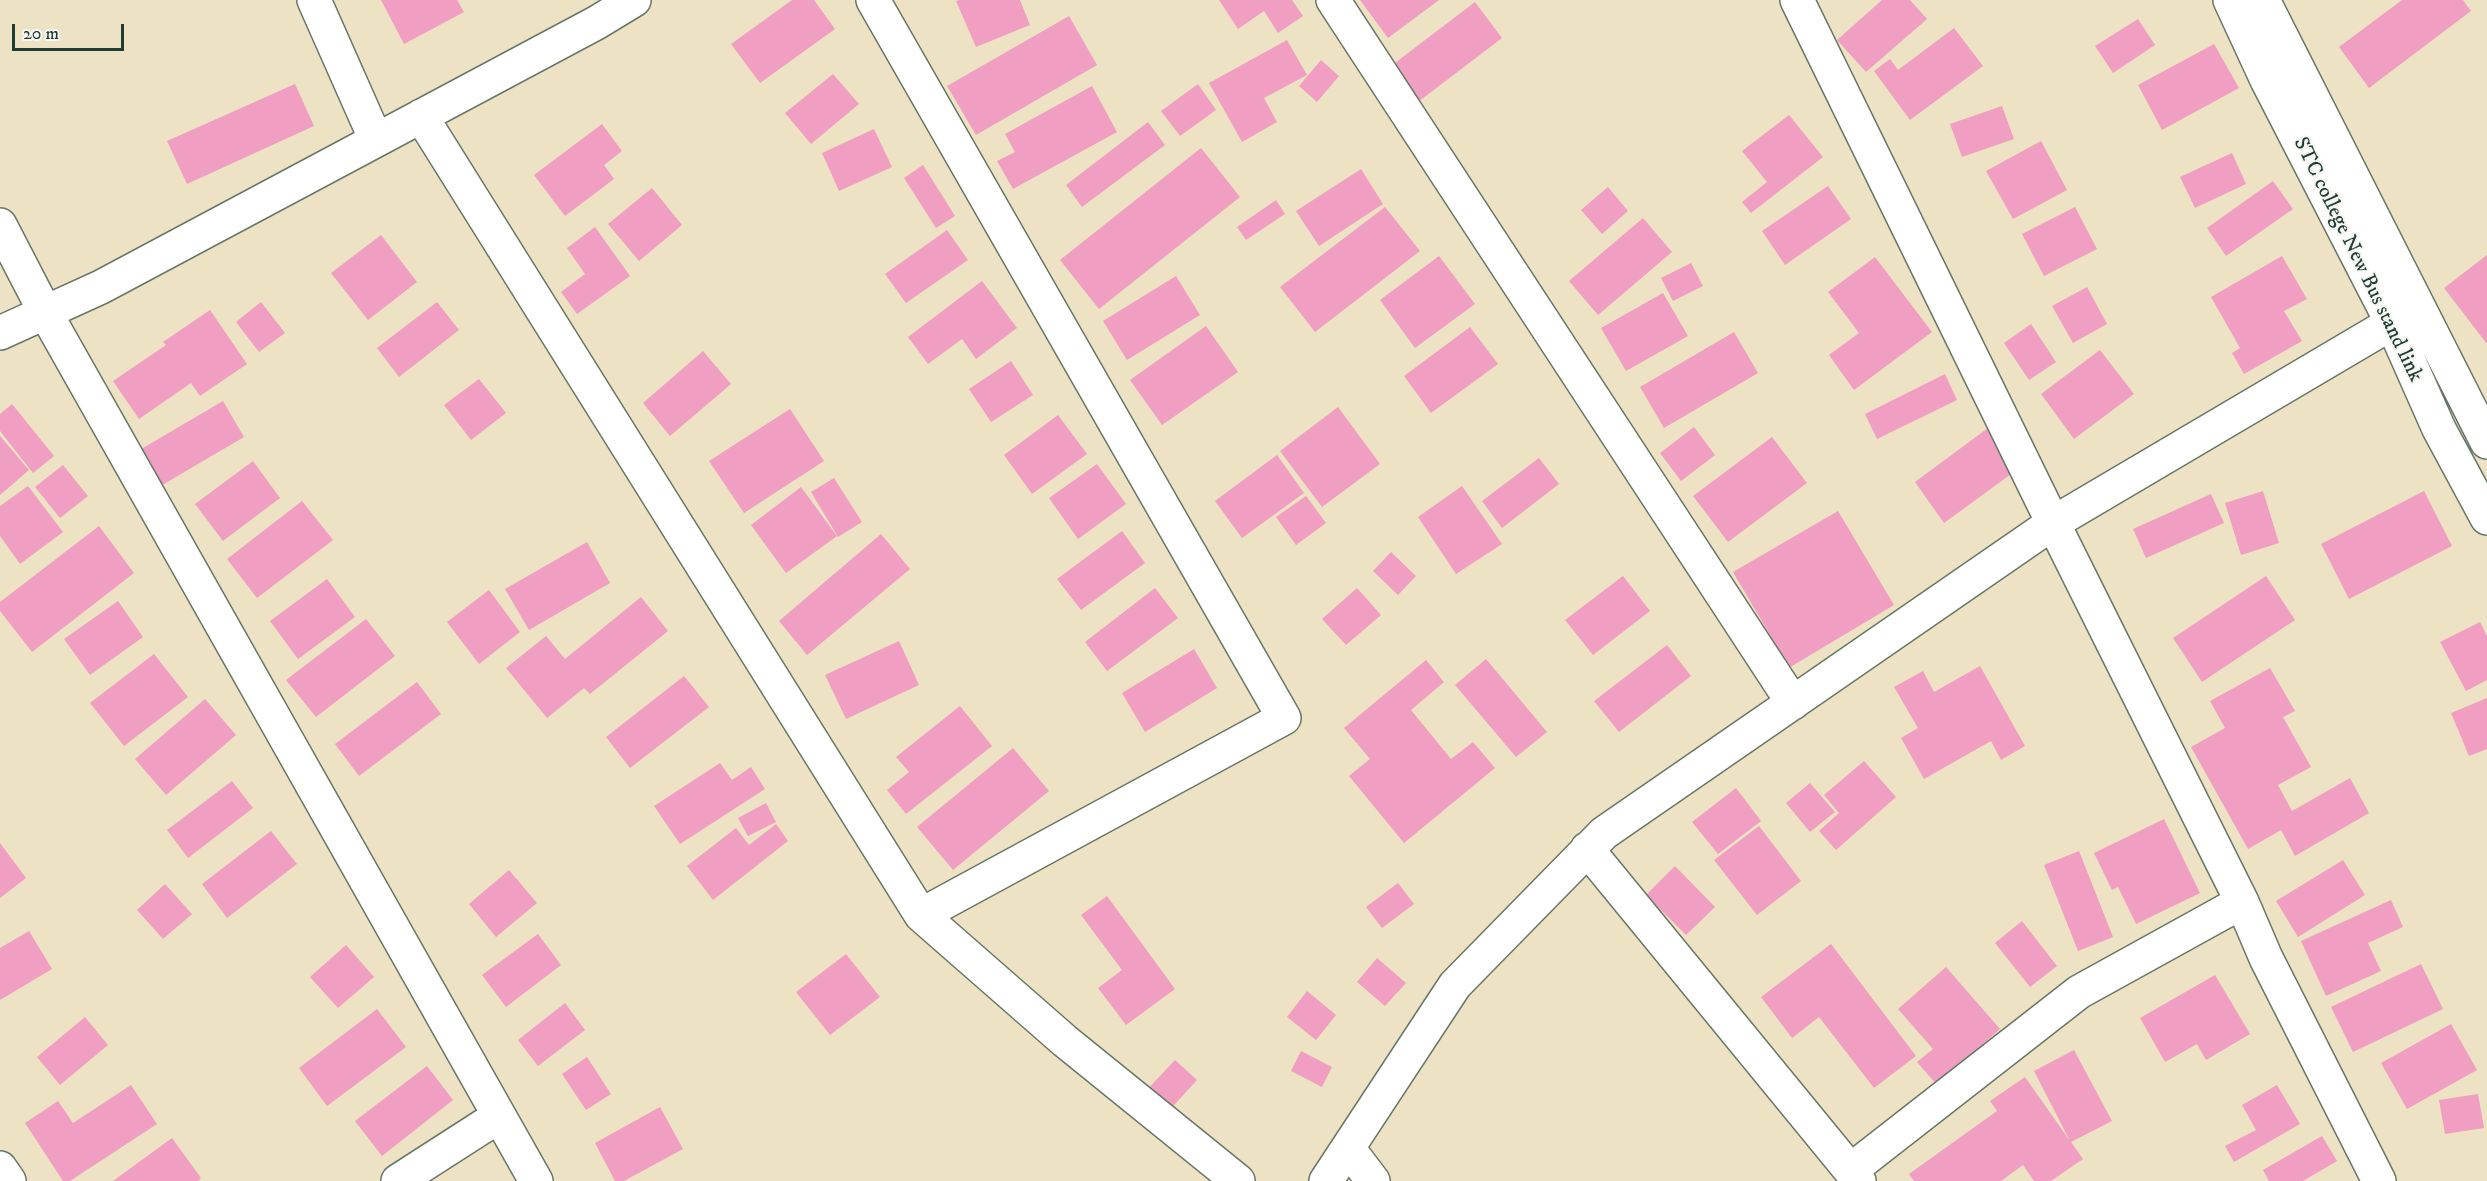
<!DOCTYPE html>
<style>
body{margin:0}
#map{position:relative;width:2487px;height:1181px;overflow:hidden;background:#ede2c3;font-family:"IM FELL DW Pica",serif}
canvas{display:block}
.scale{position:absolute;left:12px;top:24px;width:112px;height:27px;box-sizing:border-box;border:3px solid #1f3d34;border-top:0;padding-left:8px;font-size:18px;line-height:21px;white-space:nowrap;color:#1f3d34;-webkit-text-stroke:4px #f6f6f2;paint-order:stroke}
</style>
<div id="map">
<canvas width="2487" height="1181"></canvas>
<div class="scale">20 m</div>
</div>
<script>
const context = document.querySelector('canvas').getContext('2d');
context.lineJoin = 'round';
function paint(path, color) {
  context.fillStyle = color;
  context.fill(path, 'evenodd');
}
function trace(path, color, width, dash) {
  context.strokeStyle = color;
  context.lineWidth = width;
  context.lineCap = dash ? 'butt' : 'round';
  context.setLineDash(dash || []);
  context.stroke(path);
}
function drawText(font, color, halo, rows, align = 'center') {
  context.font = font + ' "IM FELL DW Pica",serif';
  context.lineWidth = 4.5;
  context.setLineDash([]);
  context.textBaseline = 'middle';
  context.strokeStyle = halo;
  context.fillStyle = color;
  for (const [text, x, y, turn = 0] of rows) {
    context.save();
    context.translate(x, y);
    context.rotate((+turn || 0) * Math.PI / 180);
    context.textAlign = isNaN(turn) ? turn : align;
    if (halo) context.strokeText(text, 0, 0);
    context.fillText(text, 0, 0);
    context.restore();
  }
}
const building = new Path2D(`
 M381,0h76l7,12 -60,32z
 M792,0h22l21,29 -75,54 -29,-39z
 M959,0h61l10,25 -54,22 -20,-46z
 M1219,0h73l11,16 -25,17 -14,-22 -26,18z
 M1360,0h79l-51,38z
 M1882,0h28l17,19 -61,53 -29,-32z
 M2402,0h61l8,11 -102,77 -30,-41z
 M1475,2l27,36 -88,67 -27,-36z
 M1069,16l28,49 -121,70 -29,-49z
 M2138,19l17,26 -42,28 -18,-27z
 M1954,28l29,38 -73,54 -36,-49 16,-12 8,11z
 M1287,40l20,35 -43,23 13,24 -35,20 -33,-59z
 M2214,44l25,44 -77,42 -24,-45z
 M1321,60l18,16 -22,26 -18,-16z
 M833,74l26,30 -48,40 -26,-31z
 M295,84l19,42 -127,58 -20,-43z
 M1198,84l18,26 -36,26 -19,-25z
 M1092,86l25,46 -104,57 -16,-28 18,-9 -10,-18z
 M2002,106l12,33 -52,18 -12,-33z
 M1789,115l34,42 -72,56 -9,-11 25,-20 -25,-31z
 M1148,122l17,23 -83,62 -16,-22z
 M602,124l20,27 -18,14 10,14 -49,37 -31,-41z
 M874,129l18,38 -53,24 -17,-38z
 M2041,141l26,49 -54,29 -27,-48z
 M1201,148l39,49 -141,112 -39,-49z
 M2232,153l14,31 -51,24 -15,-31z
 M923,165l32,51 -19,12 -32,-50z
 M1361,169l22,35 -64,42 -23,-35z
 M2273,181l20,28 -67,47 -19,-28z
 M1828,186l23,33 -66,46 -23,-34z
 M1608,187l20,24 -26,23 -21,-24z
 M652,188l30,37 -43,36 -31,-37z
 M1276,200l9,14 -39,26 -9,-13z
 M1385,207l35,44 -105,81 -35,-45z
 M2075,207l22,42 -53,27 -22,-42z
 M1643,218l29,34 -74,63 -29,-34z
 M595,227l35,49 -53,38 -16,-22 24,-18 -18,-26z
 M947,230l21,30 -62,43 -21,-29z
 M381,235l36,47 -49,38 -37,-47z
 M2487,255v89l-43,-56z
 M1439,256l36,48 -60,44 -35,-48z
 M2282,256l25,43 -23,12 18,30 -58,33 -12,-21 8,-5 -29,-51z
 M1875,257l57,75 -78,58 -25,-35 30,-22 -31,-41z
 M1691,263l12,23 -30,15 -12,-23z
 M1176,276l24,39 -73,45 -24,-39z
 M982,281l35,47 -41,31 -14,-20 -34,25 -20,-27z
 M2087,287l20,37 -34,19 -21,-37z
 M1663,293l25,43 -62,35 -25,-43z
 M261,302l24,31 -26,19 -23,-30z
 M437,302l22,28 -60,47 -22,-29z
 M210,310l37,54 -47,32 -9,-13 -52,36 -26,-38 53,-36 -3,-3z
 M2031,324l25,38 -27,18 -25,-37z
 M1206,326l32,46 -76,53 -32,-45z
 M1470,327l28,37 -67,49 -27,-37z
 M1734,332l24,41 -94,55 -24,-41z
 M2100,350l34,44 -60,45 -33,-45z
 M703,351l28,33 -61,52 -27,-33z
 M1011,361l22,34 -42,27 -22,-33z
 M1945,374l12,26 -80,39 -12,-25z
 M479,379l27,34 -35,27 -27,-35z
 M223,401l21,36 -92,54 -21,-36z
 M12,404l42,52 -21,17 -33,-42v-17z
 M1338,407l42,57 -58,43 -42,-56z
 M790,409l34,52 -80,52 -35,-52z
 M1058,415l29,39 -55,40 -28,-39z
 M1694,427l21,28 -34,26 -21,-28z
 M1988,428l30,41 -74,54 -29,-41z
 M0,436l29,34 -29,25z
 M1772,437l35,46 -79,59 -35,-46z
 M1277,455l27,38 -62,45 -27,-37z
 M1539,458l20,26 -57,44 -20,-27z
 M253,461l27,37 -57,43 -28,-37z
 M1097,464l29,40 -48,35 -29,-41z
 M63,465l25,31 -28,22 -25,-31z
 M834,478l28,44 -24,15 -27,-45z
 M28,486l35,46 -43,32 -20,-28v-30z
 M1462,486l40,58 -46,30 -38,-57z
 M801,487l36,49 -51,37 -35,-48z
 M2263,491l16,52 -38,12 -16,-52z
 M2424,491l28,55 -103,53 -28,-55z
 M2211,494l13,29 -78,35 -13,-29z
 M1306,496l20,27 -30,22 -20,-28z
 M302,501l31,39 -76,58 -30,-39z
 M1838,511l56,94 -107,64 -12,-20 2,-2 -44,-75z
 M99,526l35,47 -102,79 -32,-41v-9z
 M1122,531l23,32 -64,47 -24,-31z
 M881,534l29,35 -103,86 -28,-34z
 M587,542l23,41 -81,47 -24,-41z
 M1391,552l25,24 -18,19 -25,-24z
 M1623,576l27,35 -57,44 -28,-35z
 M2266,576l29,44 -93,62 -29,-44z
 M327,579l28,38 -57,42 -28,-38z
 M1155,588l23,30 -71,53 -22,-29z
 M1357,588l24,27 -35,30 -24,-26z
 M489,590l31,42 -41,32 -32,-42z
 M641,597l27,34 -78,63 -6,-6 -37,30 -41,-50 40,-32 19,23z
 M118,601l25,36 -53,38 -26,-36z
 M366,619l29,37 -79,61 -30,-37z
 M2480,622l7,14v44l-21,11 -26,-49z
 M899,641l20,44 -73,34 -21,-44z
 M1667,645l24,31 -72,56 -25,-31z
 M1194,649l23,39 -72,44 -23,-39z
 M154,654l34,43 -64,49 -34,-43z
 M1486,659l61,73 -31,25 -61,-72z
 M1426,660l18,22 -33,28 40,49 22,-17 22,26 -91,75 -55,-67 21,-17 -26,-31z
 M1980,666l45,80 -24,14 -10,-19 -67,38 -23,-41 17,-10 -24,-41 29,-16 11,21z
 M2270,668l25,43 -12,6 28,50 -33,18 14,26 58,-33 19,35 -74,43 -14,-26 -33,19 -57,-102 34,-19 -15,-27z
 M684,676l25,31 -79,61 -24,-31z
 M417,682l24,32 -82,62 -24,-32z
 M2487,698v51l-18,7 -18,-43z
 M205,699l31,36 -70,60 -31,-36z
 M960,706l32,40 -86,68 -19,-24 22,-18 -13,-15z
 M1013,748l36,43 -96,79 -36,-43z
 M1864,761l32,36 -60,53 -17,-19 20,-18 -15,-18z
 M720,763l12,17 19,-13 14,22 -85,55 -26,-38z
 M232,781l21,27 -65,50 -21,-28z
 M1810,783l25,29 -25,20 -24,-29z
 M1736,788l25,33 -43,33 -26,-32z
 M766,803l10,19 -28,14 -10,-18z
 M2164,819l36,74 -64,31 -18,-37 -6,3 -18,-37z
 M776,824l12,17 -75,59 -26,-34 49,-38 13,17z
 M1759,826l42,55 -44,34 -43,-55z
 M271,831l26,33 -70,54 -25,-34z
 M0,843l26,35 -26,20z
 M2079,851l34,86 -35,14 -34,-86z
 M2343,860l22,35 -67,42 -22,-36z
 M1675,866l40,41 -29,28 -40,-40z
 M509,870l28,33 -41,34 -27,-33z
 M1398,883l16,21 -32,24 -16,-21z
 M165,884l27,30 -29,25 -26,-29z
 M1107,896l68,93 -49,36 -28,-37 24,-18 -41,-55z
 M2391,900l12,27 -35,16 13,28 -55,25 -25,-55z
 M2022,921l35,45 -27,21 -35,-44z
 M29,931l23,38 -52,31v-52z
 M538,934l23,31 -55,42 -24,-32z
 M1831,944l85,112 -42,32 -55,-71 -27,21 -31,-41z
 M346,945l28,32 -36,31 -28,-31z
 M846,954l34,43 -50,38 -34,-43z
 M1377,958l29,25 -21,23 -28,-24z
 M2421,964l22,45 -90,43 -22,-45z
 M1946,967l54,62 -63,56 -20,-23 16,-13 -35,-40z
 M2215,975l35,59 -44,26 -9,-16 -32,18 -25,-44z
 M1307,991l29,24 -20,25 -29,-23z
 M565,1003l20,27 -47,36 -20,-26z
 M377,1009l29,38 -79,59 -28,-38z
 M85,1017l23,28 -48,40 -23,-28z
 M2451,1024l26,46 -70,39 -26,-46z
 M2074,1050l38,71 -41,21 12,17 -32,22h-17l-11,-16 -22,16h-87l-5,-7 88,-63 -7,-10 35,-24 45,64 -36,-70z
 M1301,1051l31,16 -10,20 -31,-16z
 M587,1057l24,37 -25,16 -24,-36z
 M1175,1060l22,20 -32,35 -22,-21z
 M427,1066l26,34 -71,56 -27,-35z
 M131,1085l26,39 -87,57h-7l-38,-58 33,-22 15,22z
 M2277,1085l23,39 -66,38 -9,-16 31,-16 -14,-25z
 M2478,1094l6,34 -39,6 -6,-34z
 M660,1107l23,42 -59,32h-9l-20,-38z
 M2322,1136l15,25 -34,20h-34l-6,-11z
 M172,1138l29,40 -3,3h-85z`);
const minor = new Path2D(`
 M314,0l62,140
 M1333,0l460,703
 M1797,0l256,523 189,379 24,56 113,223
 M2230,0l37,80 125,243 47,106 48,89
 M2263,0l224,442
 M421,116l500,799 363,-197 -411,-718
 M0,225l45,87 491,869
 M0,333l101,-46 495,-264 38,-23
 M1587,849l272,332
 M921,915l144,126 173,140
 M1348,1148l25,33
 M0,1168l9,13
 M1851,1170l228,-178 163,-90
 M398,1181l101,-65
 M1326,1181l129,-196 149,-152 449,-310 339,-200`);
const streetNames = [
 ["STC college New Bus stand link",2357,260,64]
];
paint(building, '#f09ec1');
trace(minor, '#677766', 36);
trace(minor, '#fff', 33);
drawText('21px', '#1f3d34', '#f6f6f2', streetNames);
</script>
